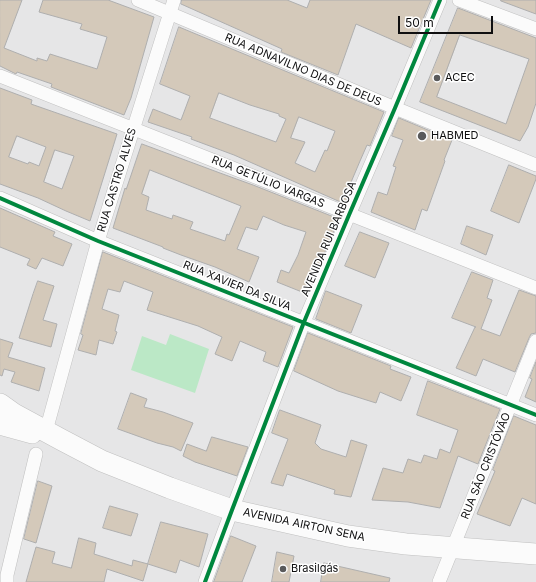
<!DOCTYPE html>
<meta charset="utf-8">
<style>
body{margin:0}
#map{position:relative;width:536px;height:582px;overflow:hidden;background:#e6e6e7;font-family:Inter,sans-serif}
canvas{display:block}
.scale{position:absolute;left:398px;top:16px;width:95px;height:18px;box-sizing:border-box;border:2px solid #0f0f10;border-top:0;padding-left:5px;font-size:12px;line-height:14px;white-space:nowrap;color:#0f0f10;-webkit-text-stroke:3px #fff;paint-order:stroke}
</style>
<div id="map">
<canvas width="536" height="582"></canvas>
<div class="scale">50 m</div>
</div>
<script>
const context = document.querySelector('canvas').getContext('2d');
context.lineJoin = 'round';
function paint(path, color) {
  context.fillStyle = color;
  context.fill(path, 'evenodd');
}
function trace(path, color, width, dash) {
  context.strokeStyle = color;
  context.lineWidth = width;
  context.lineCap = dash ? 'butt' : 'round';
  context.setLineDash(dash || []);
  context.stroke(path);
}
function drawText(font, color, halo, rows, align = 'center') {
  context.font = font + ' Inter,sans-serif';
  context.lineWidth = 3;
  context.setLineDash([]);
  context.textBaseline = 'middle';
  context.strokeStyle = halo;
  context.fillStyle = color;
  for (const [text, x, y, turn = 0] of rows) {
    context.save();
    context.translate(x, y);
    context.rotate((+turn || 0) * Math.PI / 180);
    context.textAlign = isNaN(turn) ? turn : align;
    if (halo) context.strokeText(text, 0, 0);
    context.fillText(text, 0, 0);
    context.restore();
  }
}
const green = new Path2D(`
 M170,334l39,15 -14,44 -64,-23 11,-34 24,9z`);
const building = new Path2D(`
 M0,0h22l-18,48 33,13v-3l10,3 3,-7 47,15 10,-32 -27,-8 2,-5 -43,-12 4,-12h65l46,17 -23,81 -7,17 -73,-28 1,-3 -35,-12 -1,2 -16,-8z
 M182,0h105l20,8 3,-8h121l-20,48 -55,-24 -18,51 -57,-23 1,-3 -101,-45z
 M501,0h35v14l-35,-13z
 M458,8l78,30v65l-8,24 -8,14 -100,-39zM460,35l69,24 -23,65 -69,-27z
 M179,27l205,85 -14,34 -3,-1 -7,16 -11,26 3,1 -7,16 -111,-49 -43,-16 1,-2 -44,-15 5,-13 28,11 9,-24 -30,-12zM219,93l31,12 29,9v2l7,3 -10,23 -66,-24zM299,117l36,14 -8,20 -2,-1 -10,22 -20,-9 10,-21 -14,-4z
 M0,88l32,12 -1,4 86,30 -27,87 -24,-10 -28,-13 -38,-14zM17,136l29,11 -7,19 -10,-4 -1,2 -19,-7zM55,150l19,6 -12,33 -18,-7z
 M399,118l53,22 -8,20 1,1 -18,50 -5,-2 -7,21 -44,-18 7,-20 9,3 9,-28 -3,-1 10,-26 -11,-4z
 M142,144l78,29 33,12 86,34 -32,75 -30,-12 4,-12 8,3 9,-18 8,-23 -22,-7 -21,-9 -6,14 -11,-3 -9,22 22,8 -10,25 -34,-15 -34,-12 -18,-7v-1l-50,-19 12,-40 1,1zM150,170l91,36 -12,29 -2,-1 -2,7 -35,-12 3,-7 -20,-7 -1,4 -26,-9 3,-13 -7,-3z
 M509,165l27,11v3l-17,44 -28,-12z
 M0,208l55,24 -2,4 19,8 -9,22 -21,-8 -6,11 -9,-4 3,-6 -30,-12z
 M467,226l26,9 -7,20 -25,-11z
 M360,232l29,11 -14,35 -30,-12z
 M103,252l190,75 -15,40 -15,-6 3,-9 -26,-11 -8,20 -17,-7 7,-17 -24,-11 -51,-16 6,-18 -29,-11 -4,11 -12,-3 -6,20 17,6 -4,16 2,1 -4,12 -14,-4 -3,15 -18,-5 5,-15 -2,-1z
 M472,272l21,8 -6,18 5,2 -11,29 19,7 19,-46 17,6v37l-5,1 -2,4 -14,34 -32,-13 -7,17 -20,-8 19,-41h1l-24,-9z
 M38,281l16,5 -11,34 14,4 -6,23 -32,-9 14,-44z
 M326,291l36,14 -11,28 -35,-14z
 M308,333l83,33 -1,3 21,8 -10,24 -21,-9 -4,11 -38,-12 -44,-20z
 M0,339l13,4 -5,14 37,11 -6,23 -28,-9 4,-10 -11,-3 -2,7 -2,-1z
 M536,362v40l-11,-5 7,-18 -2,-1z
 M428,381l72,28 -22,55 -20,-8 -18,52 -32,-6 -36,-2 11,-32 20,5 5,-14 13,4 3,-8 13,4 3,-10 10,4 8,-23 -41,-15z
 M131,393l16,6 -3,8 19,5 30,11 -12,28 -8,-4 -16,-4 -39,-14z
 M280,410l41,15 -6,18 6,6 25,8 5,-17 16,5 -16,52 -17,-3 1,-4 -48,-16 -4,12 -12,-3 17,-44 -16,-6z
 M514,416l22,9v79l-14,-6 -12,28 -33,-12 18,-43 -2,-1z
 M212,437l36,10 -11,29 -42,-14 -12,-6 4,-12 19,7z
 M38,481l14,5 -16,57 -12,-4z
 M110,506l28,8 -7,22 -28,-8z
 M161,522l47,12 -9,33 -19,-7 -4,13 -28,-9z
 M231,536l25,10 -14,36h-28z
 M79,538l17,5 -2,11 38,12 1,-6 15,4 -5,17 -36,-12 -3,13h-78l10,-35 19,5 -3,11 19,5z
 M277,552l17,4 -5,26h-17z
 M324,563l66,15 -1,4h-68z`);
const street = new Path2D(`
 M138,0l257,108 141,57
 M459,0l77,29
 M0,76c179,70 357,142 536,212
 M0,198l98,43 438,174
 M46,431l52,-190 76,-241
 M7,582v-7l29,-121
 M205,582l27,-72 72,-188 45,-107 46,-107 45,-108
 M439,582l97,-241`);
const primary = new Path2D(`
 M0,404l14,10 48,26 40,21 68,27 62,22 116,26 58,8 130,10
 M0,424l32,9`);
const cycleway = new Path2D(`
 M0,198l98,43 438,174
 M205,582l27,-72 72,-188 45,-107 46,-107 45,-108`);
const markers = [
 [437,78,4,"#5a5a5b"],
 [422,136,5,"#5a5a5b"],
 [283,569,4,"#5a5a5b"]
];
const streetNames = [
 ["RUA ADNAVILNO DIAS DE DEUS",303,70,23],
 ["RUA CASTRO ALVES",117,180,-73],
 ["RUA GETÚLIO VARGAS",268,182,22],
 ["AVENIDA RUI BARBOSA",329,239,-67],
 ["RUA XAVIER DA SILVA",237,286,22],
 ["RUA SÃO CRISTÓVÃO",486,466,-68],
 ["AVENIDA AIRTON SENA",304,525,12]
];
const poiNames = [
 ["ACEC",445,78],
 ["HABMED",431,136],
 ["Brasilgás",291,569]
];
paint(green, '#bbe8c6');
paint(building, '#d4c9ba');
trace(building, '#aeaeae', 1);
trace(street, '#c0c0c0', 14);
trace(primary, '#c0c0c0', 22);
trace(street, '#fbfbfb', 13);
trace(primary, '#fbfbfb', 21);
trace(cycleway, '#00873e', 4);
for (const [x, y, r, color] of markers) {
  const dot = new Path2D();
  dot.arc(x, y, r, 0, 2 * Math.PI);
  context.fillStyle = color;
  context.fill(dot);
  trace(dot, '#fff', 1.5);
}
drawText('11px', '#0f0f10', '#fff', streetNames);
drawText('11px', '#0f0f10', '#fff', poiNames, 'left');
</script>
